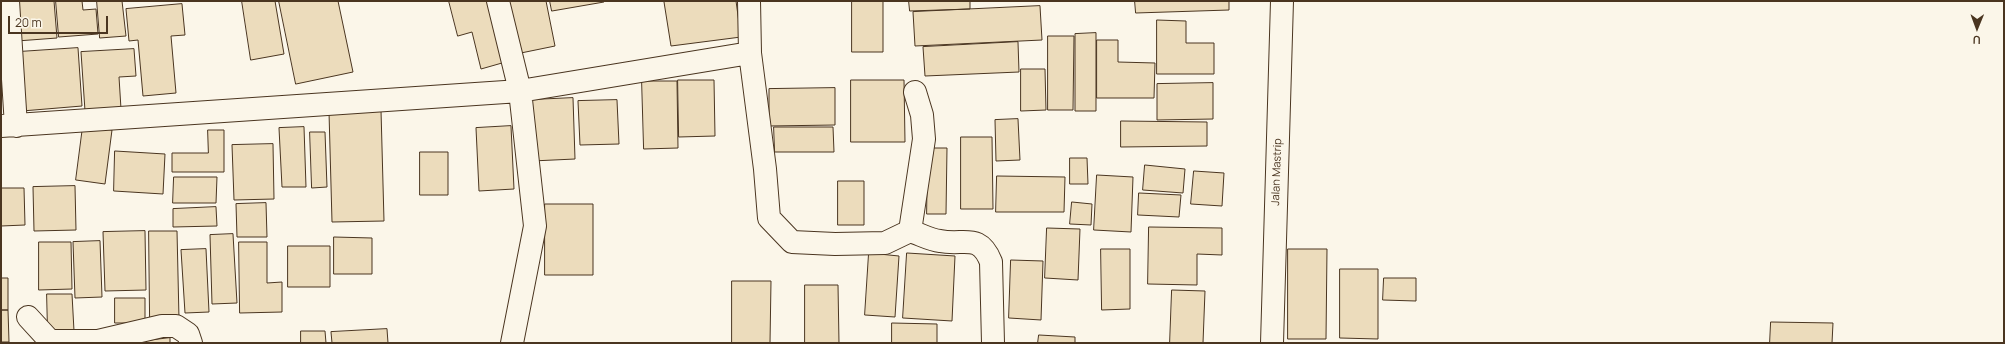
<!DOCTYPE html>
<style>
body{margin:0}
#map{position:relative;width:2005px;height:344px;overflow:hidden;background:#fbf6e9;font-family:Manrope,sans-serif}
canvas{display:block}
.frame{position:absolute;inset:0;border:2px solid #4a3520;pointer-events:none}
.north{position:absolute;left:1957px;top:8px;width:40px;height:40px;-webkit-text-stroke:3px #fbf6e9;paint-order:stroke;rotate:181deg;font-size:11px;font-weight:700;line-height:16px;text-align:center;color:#4a3520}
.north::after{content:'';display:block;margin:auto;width:14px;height:18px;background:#4a3520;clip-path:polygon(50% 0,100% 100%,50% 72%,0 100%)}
.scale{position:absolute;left:8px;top:16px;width:100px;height:18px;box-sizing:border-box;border:2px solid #4a3520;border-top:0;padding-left:5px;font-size:12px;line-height:14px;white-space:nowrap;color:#4a3520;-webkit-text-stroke:3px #fbf6e9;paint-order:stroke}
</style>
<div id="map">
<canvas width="2005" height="344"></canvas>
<div class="frame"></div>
<div class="north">U</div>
<div class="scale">20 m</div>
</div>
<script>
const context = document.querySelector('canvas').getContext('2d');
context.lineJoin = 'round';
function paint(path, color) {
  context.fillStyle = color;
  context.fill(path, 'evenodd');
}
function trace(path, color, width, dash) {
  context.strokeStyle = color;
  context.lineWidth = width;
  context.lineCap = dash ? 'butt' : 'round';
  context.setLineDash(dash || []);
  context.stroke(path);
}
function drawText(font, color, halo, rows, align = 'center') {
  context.font = font + ' Manrope,sans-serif';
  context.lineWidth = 3;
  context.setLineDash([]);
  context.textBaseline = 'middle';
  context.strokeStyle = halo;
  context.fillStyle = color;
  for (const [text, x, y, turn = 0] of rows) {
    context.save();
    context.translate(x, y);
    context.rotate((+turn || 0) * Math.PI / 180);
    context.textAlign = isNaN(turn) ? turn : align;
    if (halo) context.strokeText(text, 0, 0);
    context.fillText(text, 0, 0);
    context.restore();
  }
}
const building = new Path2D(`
 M14,1h40l3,37 -40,3z
 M56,1h26l1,9 13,-1 2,25 -39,3z
 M97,1h25l4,35 -26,2z
 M242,1h33l9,53 -33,6z
 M279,1h59l15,71 -57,12z
 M449,1h45l15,60 -28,8 -9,-37 -14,4z
 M505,1h41l9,45 -39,8z
 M550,1h53l1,1 -52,9z
 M671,1h65l5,36 -70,9 -7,-44z
 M852,1h31v51h-31z
 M909,1h61v8l-60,2z
 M1135,1h94v9l-93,3z
 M182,4l3,31 -14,1 5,57 -33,3 -5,-56 -9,1 -3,-32z
 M1040,6l2,34 -127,6 -2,-34z
 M1157,20l29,1v22h28v31h-57z
 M1096,33v78h-21v-77z
 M1048,36h26l-1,74h-25z
 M1097,40h21v22l37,1 -1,35h-57z
 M1018,42l1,30 -94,4 -2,-29z
 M78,48l4,58 -60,5 -4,-59z
 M134,49l2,27 -17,1 2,32 -36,2 -4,-59z
 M1021,69h24l1,41 -25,1z
 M678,80h36l1,56 -36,1z
 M851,80h53l1,62h-54z
 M642,81h35l1,67 -34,1z
 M1213,83v36l-56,1v-36z
 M835,88v37l-66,1v-37z
 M573,98l2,61 -43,2 -2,-61z
 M617,100l2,44 -39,1 -2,-44z
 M381,110l3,111 -52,1 -3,-110z
 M1018,119l2,41 -24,1 -1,-41z
 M1121,121l86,1v24l-86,1z
 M83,126l29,4 -7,54 -29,-4z
 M511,126l3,63 -35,2 -3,-63z
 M304,127l2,60h-24l-3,-59z
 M774,127h59l1,25h-59z
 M208,130h16v42h-52v-19h36z
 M310,132h15l2,55 -15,1z
 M961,137h31l1,72h-32z
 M273,144l1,55 -40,1 -2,-55z
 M928,148h19l-1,66h-19z
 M115,151l50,3 -2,40 -49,-3z
 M420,152h28v43h-28z
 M1070,158h17l1,26h-18z
 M1145,165l40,4 -2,24 -40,-3z
 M1194,171l30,2 -2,33 -31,-2z
 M1097,175l36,2 -2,55 -37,-2z
 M997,176l68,1 -1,35h-68z
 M174,177h43l-1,26h-43z
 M838,181h26v44h-26z
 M75,186l1,44 -42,1 -1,-44z
 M1,188h23l1,37 -24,1z
 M1139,193l42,2 -2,22 -41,-2z
 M1072,202l20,2 -1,21 -21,-1z
 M266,203l1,34h-30l-1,-33z
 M545,204h48v71h-48z
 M216,207l1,19 -44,1v-18z
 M1149,227l73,1v27l-25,-1v31l-49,-1z
 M1047,228l33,1 -2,51 -33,-2z
 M145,231l1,59 -41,1 -2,-59z
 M149,231h28l2,88h-29z
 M233,234l4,69 -25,1 -2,-69z
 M334,237l38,1v36h-38z
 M100,241l2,56 -27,1 -2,-56z
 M39,242h32l1,47 -33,1z
 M239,242h28v41l15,-1v30l-42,1z
 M288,246h42v41h-42z
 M206,249l3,63 -24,1 -4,-63z
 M1101,249h29v60l-28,1z
 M1288,249h39l-1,90h-38z
 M869,253l30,3 -4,61 -30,-2z
 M907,253l48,3 -3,65 -49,-3z
 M1011,260l32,1 -2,59 -32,-2z
 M1340,269h38v70l-38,-1z
 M1,278h7v32h-7z
 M1384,278h32v23l-33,-1z
 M732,281h39l-1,62h-38z
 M805,285h33l1,58h-34z
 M1172,290l33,1 -2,52h-33z
 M47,294h25l2,37 -26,2z
 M115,298h30v25h-30z
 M1,310h7l1,32h-8z
 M1771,322l62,1 -1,20h-62z
 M892,323l45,1v19h-45z
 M387,329l1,14h-56l-1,-11z
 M301,331h24l1,12h-25z
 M1039,335l36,2v6h-37z
 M170,338v5h-45z`);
const minor = new Path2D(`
 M8,1l8,125
 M498,1l22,90 15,135 -23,117
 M749,1l1,52 15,116 4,49 23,24 43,2 50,-1 25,-12
 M915,92l7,23 2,24 -14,92c10,3 20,9 30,10 24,5 39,-9 51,21l2,81
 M1,126l519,-35 230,-38
 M28,317l22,24h48l64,-15h14l12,8 3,9`);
const secondary = new Path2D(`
 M1272,343l10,-342`);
const streetNames = [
 ["Jalan Mastrip",1277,172,-88]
];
paint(building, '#ecdcbc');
trace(building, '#4a3520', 1);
trace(minor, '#4a3520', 24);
trace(secondary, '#4a3520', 24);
trace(minor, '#fbf6e9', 22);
trace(secondary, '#fbf6e9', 22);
drawText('11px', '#4a3520', '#fbf6e9', streetNames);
</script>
